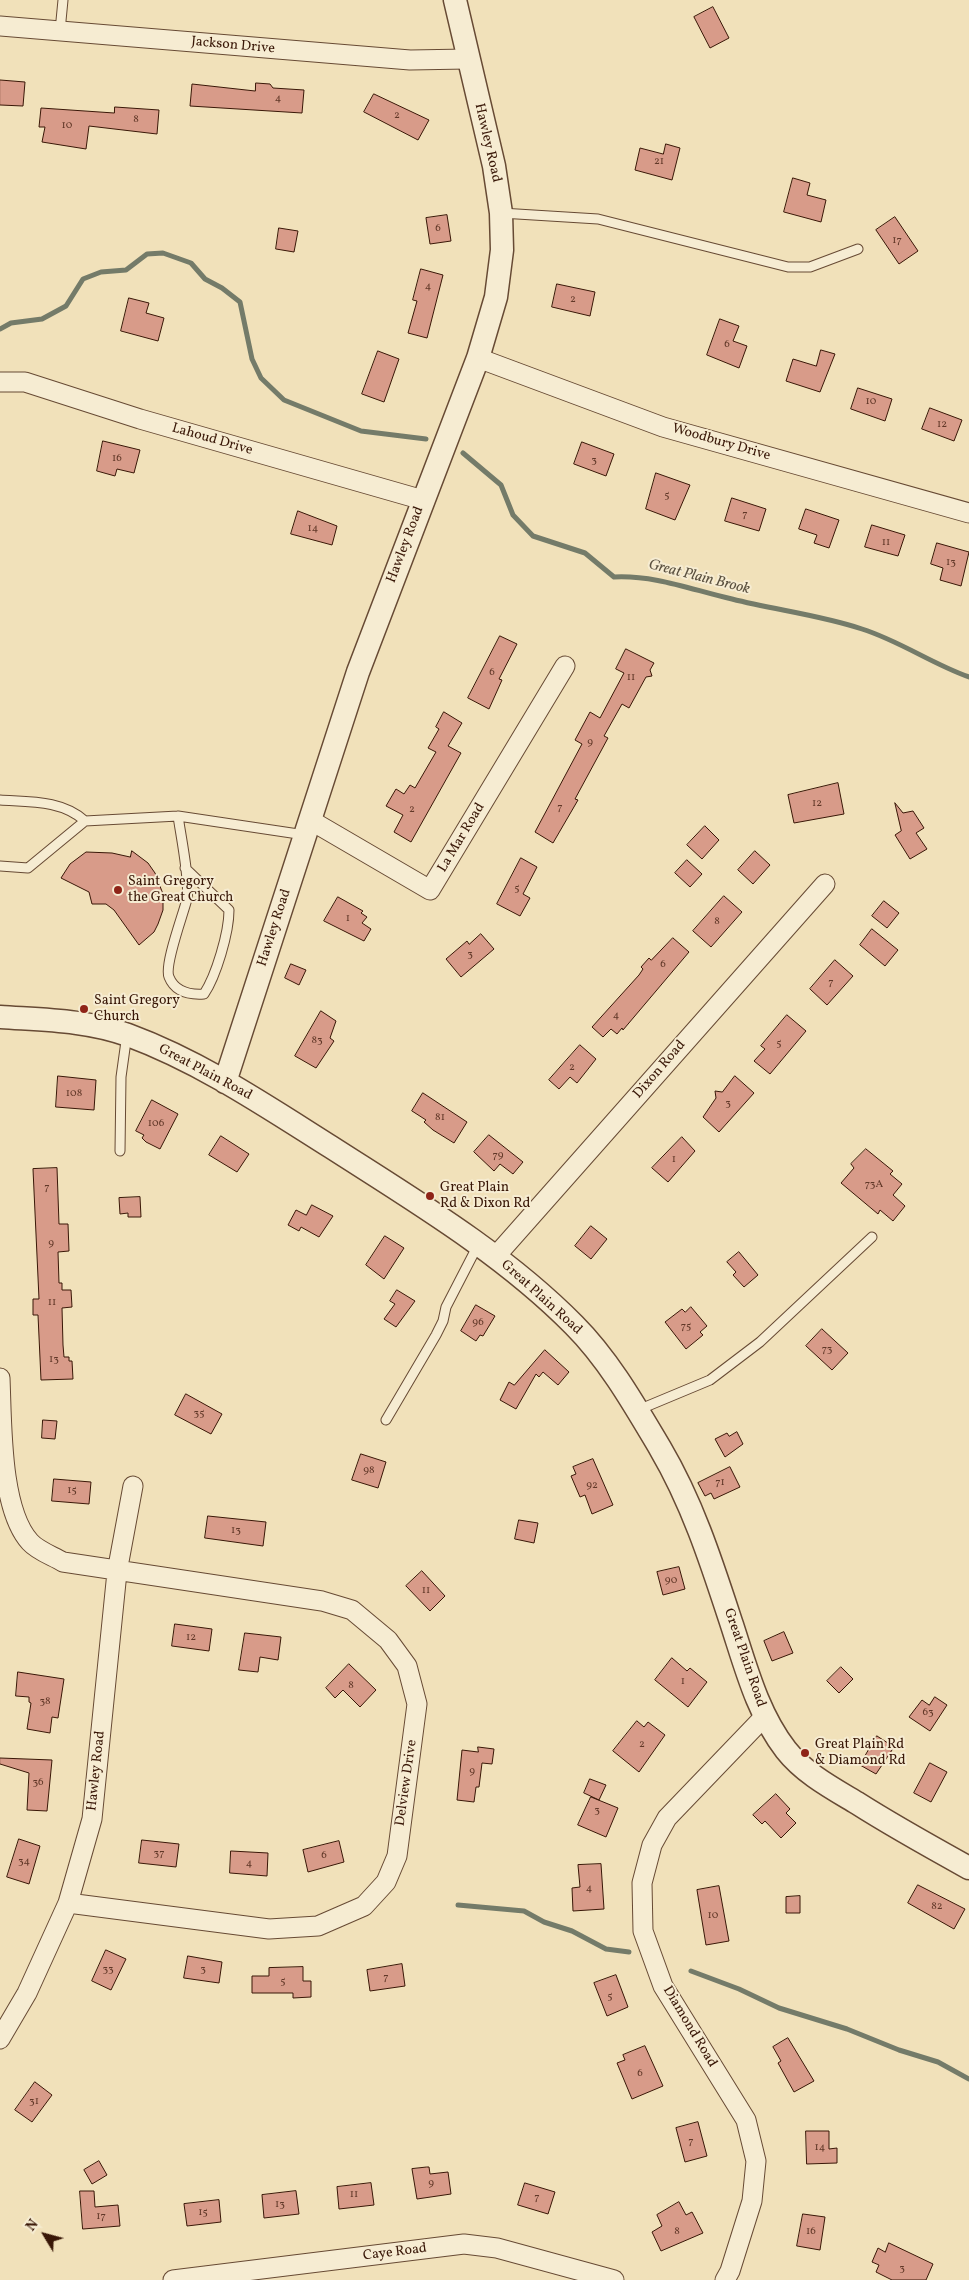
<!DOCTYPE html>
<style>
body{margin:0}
#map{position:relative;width:969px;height:2280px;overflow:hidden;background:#f1e1ba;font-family:Vollkorn,serif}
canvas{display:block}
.north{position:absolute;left:20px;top:2210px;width:50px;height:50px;-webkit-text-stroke:4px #f6ecd2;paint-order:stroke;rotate:307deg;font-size:14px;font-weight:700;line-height:20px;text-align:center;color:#391707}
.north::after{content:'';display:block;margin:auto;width:18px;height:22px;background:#391707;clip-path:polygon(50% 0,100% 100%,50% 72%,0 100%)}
</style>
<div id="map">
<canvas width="969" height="2280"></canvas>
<div class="north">N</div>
</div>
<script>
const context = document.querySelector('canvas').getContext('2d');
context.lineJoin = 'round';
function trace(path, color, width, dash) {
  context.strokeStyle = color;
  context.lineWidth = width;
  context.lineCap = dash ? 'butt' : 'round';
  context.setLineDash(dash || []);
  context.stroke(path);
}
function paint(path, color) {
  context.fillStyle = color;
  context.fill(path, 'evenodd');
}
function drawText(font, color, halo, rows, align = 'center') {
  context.font = font + ' Vollkorn,serif';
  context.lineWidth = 4;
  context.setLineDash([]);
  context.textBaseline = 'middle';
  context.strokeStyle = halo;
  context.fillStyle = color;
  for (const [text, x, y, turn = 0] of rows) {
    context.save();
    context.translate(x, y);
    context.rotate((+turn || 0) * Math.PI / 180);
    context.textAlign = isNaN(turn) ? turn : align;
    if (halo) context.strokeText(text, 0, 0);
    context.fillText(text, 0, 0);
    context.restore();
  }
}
const stream = new Path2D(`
 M0,329l11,-6 31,-4 24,-13 17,-27 18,-7 25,-2 21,-16 16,-1 28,10 14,16 17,9 18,14 12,57 9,19 23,22 77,31 65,8
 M463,453l38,32 12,30 20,21 52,17 29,24c42,-2 78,13 118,22 43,11 88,16 130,30 38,12 70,35 107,48
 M458,1905l66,6 20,11 28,9 34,18 23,3
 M691,1971l48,18 40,19 68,21 52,21 39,12 31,17`);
const building = new Path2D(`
 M713,7l16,31 -19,10 -16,-31z
 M0,80l25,2 -2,24 -23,-1z
 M256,83l14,1 3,4 31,2 -2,23 -112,-7 2,-22 63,7z
 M374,94l55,26 -11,20 -54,-28z
 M115,107l44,3 -2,24 -68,-8 -3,23 -44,-7 3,-15h-6l2,-19 73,5z
 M666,144l14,4 -8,32 -37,-10 5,-22 23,6z
 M793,178l17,5 -3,12 19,5 -5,22 -37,-10z
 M447,215l4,26 -21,3 -4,-26z
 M895,217l23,34 -19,13 -23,-34z
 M279,228l19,3 -4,21 -18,-3z
 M421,269l22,6 -16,63 -19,-5 9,-32 -4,-1z
 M557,284l38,8 -5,24 -38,-9z
 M129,298l20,5 -3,10 18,5 -6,23 -37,-10z
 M720,319l19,7 -6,15 14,5 -8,22 -32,-13z
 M821,350l14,4 -15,38 -34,-11 7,-22 23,7z
 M378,351l21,8 -15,43 -22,-8z
 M858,388l34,11 -7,22 -34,-12z
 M930,408l32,12 -8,21 -32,-12z
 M103,441l37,9 -6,23 -17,-4 -2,7 -18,-5z
 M582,442l32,12 -8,22 -32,-12z
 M656,473l34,12 -15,35 -29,-11z
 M732,498l34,11 -7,22 -34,-10z
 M806,509l33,11 -10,28 -15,-5 3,-8 -18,-6z
 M298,511l39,15 -5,19 -41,-11z
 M872,525l33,10 -7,21 -33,-9z
 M937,543l32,9 -8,34 -21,-6 3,-12 -12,-4z
 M500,636l17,8 -18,35 3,1 -13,29 -21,-11z
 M626,649l28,14 -4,7 2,6 -6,1 -17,31 -7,-4 -18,32 4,2 -33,61 3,1 -25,43 -18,-11 47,-88 -7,-4 15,-28 10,6 24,-45 -8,-4z
 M444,712l18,11 -14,23 13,7 -50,89 -17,-10 9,-17 -17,-9 10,-17 8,5 6,-9 5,3 21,-36 -8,-4 11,-19 -3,-2z
 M838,783l6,31 -50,9 -6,-28z
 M895,803l8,10 10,-2 11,17 -8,5 11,16 -17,10 -15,-24 6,-4z
 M705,826l14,14 -17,19 -15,-14z
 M132,851l16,12 7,10 8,21v16l-5,14 -4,8 -15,13 -25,-35 -8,-6h-14l-3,-12 -28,-14 9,-14 16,-12 26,1 18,4z
 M755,851l15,14 -17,19 -15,-14z
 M521,858l16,9 -14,27 7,4 -10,18 -23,-12z
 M687,860l15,14 -12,13 -15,-14z
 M724,896l18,16 -31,35 -18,-16z
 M338,897l25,14 -2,2 6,4 -5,6 9,6 -7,12 -40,-20z
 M884,901l15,12 -12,15 -15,-12z
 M872,929l26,21 -13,16 -25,-21z
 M481,934l13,15 -33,28 -15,-18 21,-18 2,3z
 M673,938l16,14 -66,78 -1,-2 -5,6 -6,-5 -8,8 -11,-10 47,-52 4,-6 -2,-2 8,-9 2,2z
 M835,960l18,16 -26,29 -17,-16z
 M291,964l15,6 -7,15 -14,-7z
 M321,1011l15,10 -6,17 4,3 -18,27 -21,-12z
 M787,1015l19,16 -36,43 -16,-13 11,-12 -4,-3z
 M580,1045l16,14 -19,24 -7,-6 -11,12 -10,-9z
 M58,1076l38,4 -2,30 -38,-3z
 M735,1076l19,17 -35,39 -16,-15 13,-19 -1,-7 7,1z
 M423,1093l44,29 -13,21 -21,-13 -9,-8 2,-2 -14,-9z
 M152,1100l26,14 -18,35 -14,-7 -4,-4 2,-3 -8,-4z
 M489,1135l34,27 -10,12 -13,-10 -6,7 -20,-19z
 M221,1136l28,18 -12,18 -28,-17z
 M682,1137l13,14 -27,31 -16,-14z
 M866,1149l27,22 -3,3 12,10 -9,11 12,11 -12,15 -13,-11 -2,4 -37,-31 13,-15 -3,-4z
 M57,1168l2,56h9l1,27 -11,1 1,31h3v7h9l1,17 -10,1 1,37 1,12h5v4h3l1,18 -32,1 -3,-65h-5v-16h6l-6,-130z
 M140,1197l1,20h-13v-4l-8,1 -1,-16z
 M312,1205l21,11 -14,21 -18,-10 -2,4 -11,-6 8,-15 10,5z
 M591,1226l16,13 -16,20 -16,-13z
 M385,1236l19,12 -20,31 -18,-14z
 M739,1252l19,23 -14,12 -11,-12 3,-3 -9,-10z
 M397,1290l18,11 -19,26 -12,-8 11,-15 -5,-3z
 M476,1305l19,11 -12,20 -3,-1 -4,6 -15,-10z
 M691,1307l16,19 -7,6 3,3 -17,14 -21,-27 17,-13 3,3z
 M822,1329l26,24 -16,17 -26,-24z
 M545,1350l24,22 -11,13 -15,-13 -4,5 -3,-3 -20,35 -16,-9 9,-18 5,3z
 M186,1394l36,20 -11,20 -36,-19z
 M43,1420l14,1 -2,18 -13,-1z
 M737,1432l6,12 -18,13 -10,-18 12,-6 2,3z
 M361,1454l25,8 -8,26 -26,-8z
 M593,1459l20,46 -21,9 -7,-19 -5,2 -9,-21 5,-2 -3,-7z
 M730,1467l10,20 -26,12 -3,-6 -6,3 -7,-13z
 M54,1479l37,3 -2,22 -37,-3z
 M208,1516l58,6 -3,24 -58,-8z
 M519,1520l19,3 -4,20 -19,-4z
 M679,1567l6,22 -22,6 -6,-23z
 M422,1571l23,25 -15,15 -24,-25z
 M175,1624l37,5 -3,22 -37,-5z
 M784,1632l9,21 -21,8 -8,-20z
 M245,1633l36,4 -3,23 -18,-3 -2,15 -19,-2z
 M672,1658l15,13 3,-3 17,14 -19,25 -33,-27z
 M349,1664l27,26 -16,17 -17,-17 -8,8 -9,-10z
 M841,1667l12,12 -14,14 -12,-12z
 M18,1672l46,7 -6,39 -6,-1 -2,16 -23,-4 4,-26 -2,-1v-5l-13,-1z
 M935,1697l12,8 -17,26 -21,-14 13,-17 7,5z
 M637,1721l7,6 4,-5 17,13 -26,37 -26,-21z
 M877,1736l17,11 -18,27 -16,-9z
 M478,1747l16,2 -2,15 -10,-1 -3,24h-3l-2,15 -17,-2 5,-50 16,2z
 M0,1758l52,2 -5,51 -20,-1 2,-37 -29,-9z
 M930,1763l17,9 -16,30 -17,-9z
 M590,1779l16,6 -7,15 -15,-7z
 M776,1794l14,15 -4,4 10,10 -15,15 -16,-17 -3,3 -9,-9z
 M591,1797l27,11 -12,29 -28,-12z
 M19,1839l21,7 -11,38 -22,-7z
 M142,1840l37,4 -3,23 -37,-4z
 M339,1841l5,21 -36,10 -5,-22z
 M231,1851l37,2 -1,23 -37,-3z
 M601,1864l3,45 -31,2 -1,-23 8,-1 -2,-22z
 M918,1885l47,24 -11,20 -46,-26z
 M719,1886l10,55 -23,4 -9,-55z
 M800,1896v17h-14v-16z
 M106,1950l20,9 -15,31 -19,-9z
 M188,1956l34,6 -3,21 -35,-5z
 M402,1964l3,22 -35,5 -3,-21z
 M303,1967v14h8v16l-18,1v-5h-41v-17h17v-8z
 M616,1975l12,32 -21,9 -13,-33z
 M788,2038l26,43 -20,11 -16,-29 3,-2 -8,-14z
 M645,2046l18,40 -31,13 -15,-36 8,-3 -2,-5z
 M35,2082l17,13 -20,27 -17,-12z
 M698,2122l9,34 -22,6 -9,-34z
 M806,2131h23v18l8,-1v15l-30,1z
 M99,2161l8,14 -15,9 -8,-14z
 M427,2167h2l1,7 18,-2 3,22 -34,5 -5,-30z
 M371,2183l3,22 -35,4 -2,-22z
 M525,2183l30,9 -7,22 -30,-9z
 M80,2191h14l1,16 23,-2 2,21 -37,3z
 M296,2191l3,23 -35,4 -2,-23z
 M219,2200l2,22 -34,4 -3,-22z
 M679,2202l7,13 6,-3 11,21 -42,18 -9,-19 10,-6 -5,-11z
 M803,2214l22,3 -5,33 -23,-4z
 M889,2243l44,21 -7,16h-34l-16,-8 3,-7 -7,-3 6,-14 7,4z`);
const service = new Path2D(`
 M60,31l3,-31
 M501,213l97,6 190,48h22l48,-18
 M0,800c30,2 62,0 85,21l93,-5 127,19
 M178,816c3,21 12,64 9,83 -4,16 -23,66 -18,78 6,15 20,18 35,17 12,-18 25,-61 25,-84l-44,-42
 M0,866l28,2 57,-47
 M120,1151l1,-74 6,-43
 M638,1410l72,-30 50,-38 112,-105
 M386,1420l50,-85 7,-14 3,-14 32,-62`);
const minor = new Path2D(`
 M0,26l410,34 57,-1
 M478,358l185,69 306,86
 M0,382h25l115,37 283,81
 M310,820l120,70 135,-224
 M495,1257l330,-373
 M0,1378c2,45 0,131 30,164 8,9 23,14 33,20l259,39 30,9 36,30 19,26 10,38 -20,152 -11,26 -22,24 -46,20 -49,3 -201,-26
 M0,2039l27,-46 41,-90 24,-84 25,-247 16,-86
 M173,2280l291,-36 33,4 117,32
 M725,2280l5,-9 22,-70 4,-40 -10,-41 -83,-134 -20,-55 -1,-48 10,-38 15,-27 97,-101`);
const tertiary = new Path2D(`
 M0,1017c43,3 87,3 128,18 73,27 138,71 203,112 84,54 173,107 243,178 35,35 61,81 86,123 33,56 52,116 72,177 14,43 26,89 54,125 18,23 46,38 71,53 36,23 74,44 112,65
 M225,1082l133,-410 120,-314 18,-61 6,-47 -1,-37 -7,-47 -39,-166`);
const markers = [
 [118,890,5,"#8f2418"],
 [84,1009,5,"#8f2418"],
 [430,1196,5,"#8f2418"],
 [805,1753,5,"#8f2418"]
];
const numberNames = [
 ["4",278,99],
 ["2",397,116],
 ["8",136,120],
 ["10",67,126],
 ["21",659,162],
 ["6",438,229],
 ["17",897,241],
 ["4",428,287],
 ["2",573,300],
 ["6",727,345],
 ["10",871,402],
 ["12",942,425],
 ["16",117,459],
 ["3",594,461],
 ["5",667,496],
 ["7",745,515],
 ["14",313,529],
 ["11",886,543],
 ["13",951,563],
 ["6",492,673],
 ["11",631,678],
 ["9",590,743],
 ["12",817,804],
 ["7",560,808],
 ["2",412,810],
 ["5",517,889],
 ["1",348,919],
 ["8",717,922],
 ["3",470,955],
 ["6",663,965],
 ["7",831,983],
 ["4",616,1016],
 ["83",317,1041],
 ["5",779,1044],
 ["2",572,1068],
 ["108",74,1094],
 ["3",728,1104],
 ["81",440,1118],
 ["106",156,1124],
 ["79",498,1156],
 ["1",674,1160],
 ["73A",874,1185],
 ["7",47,1188],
 ["9",51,1244],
 ["11",52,1303],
 ["96",478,1323],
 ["75",686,1327],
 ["73",827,1350],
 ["13",54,1360],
 ["35",199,1414],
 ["98",369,1471],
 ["71",720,1483],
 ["92",592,1486],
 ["15",72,1491],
 ["13",236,1531],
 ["90",671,1581],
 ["11",426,1591],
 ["12",191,1638],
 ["1",683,1682],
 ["8",351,1686],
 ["38",45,1702],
 ["63",928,1713],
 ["2",642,1745],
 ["9",472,1772],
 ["36",38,1783],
 ["3",597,1811],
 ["37",159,1854],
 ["6",324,1856],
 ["34",24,1862],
 ["4",249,1864],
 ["4",589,1889],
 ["82",937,1907],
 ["10",713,1916],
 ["33",108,1970],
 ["3",203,1970],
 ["7",386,1978],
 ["5",283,1982],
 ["5",610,1997],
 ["6",640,2074],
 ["31",34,2102],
 ["7",691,2142],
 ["14",820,2148],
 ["9",431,2184],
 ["11",354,2195],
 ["7",537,2198],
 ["13",280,2205],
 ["15",203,2213],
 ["17",101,2217],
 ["8",677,2232],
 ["16",811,2232],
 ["3",902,2269]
];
const streetNames = [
 ["Jackson Drive",233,46,5],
 ["Hawley Road",487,143,77],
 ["Lahoud Drive",212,440,16],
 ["Woodbury Drive",721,443,16],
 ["Hawley Road",406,545,-69],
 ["La Mar Road",462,838,-59],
 ["Hawley Road",275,928,-72],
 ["Dixon Road",660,1070,-49],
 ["Great Plain Road",205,1073,28],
 ["Great Plain Road",541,1298,42],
 ["Great Plain Road",744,1658,71],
 ["Hawley Road",97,1771,-84],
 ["Delview Drive",407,1783,-82],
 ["Diamond Road",689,2027,59],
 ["Caye Road",395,2253,-7]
];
const poiNames = [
 ["Saint Gregory",128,882],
 ["the Great Church",128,898],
 ["Saint Gregory",94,1001],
 ["Church",94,1017],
 ["Great Plain",440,1188],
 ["Rd & Dixon Rd",440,1204],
 ["Great Plain Rd",815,1745],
 ["& Diamond Rd",815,1761]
];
const waterNames = [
 ["Great Plain Brook",699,578,14]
];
trace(stream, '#747b69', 5);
paint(building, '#d89b89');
trace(building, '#391707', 1);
trace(service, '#674a34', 11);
trace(minor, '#674a34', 21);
trace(tertiary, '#674a34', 25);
trace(service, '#f6ecd2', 9);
trace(minor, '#f6ecd2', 19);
trace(tertiary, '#f6ecd2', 22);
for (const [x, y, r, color] of markers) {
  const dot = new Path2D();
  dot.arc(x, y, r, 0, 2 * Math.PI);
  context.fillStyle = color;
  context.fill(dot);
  trace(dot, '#f6ecd2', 2);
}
drawText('11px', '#613828', null, numberNames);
drawText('14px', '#391707', '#f6ecd2', streetNames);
drawText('14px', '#391707', '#f6ecd2', poiNames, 'left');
drawText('italic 15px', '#5b5140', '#f6ecd2', waterNames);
</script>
